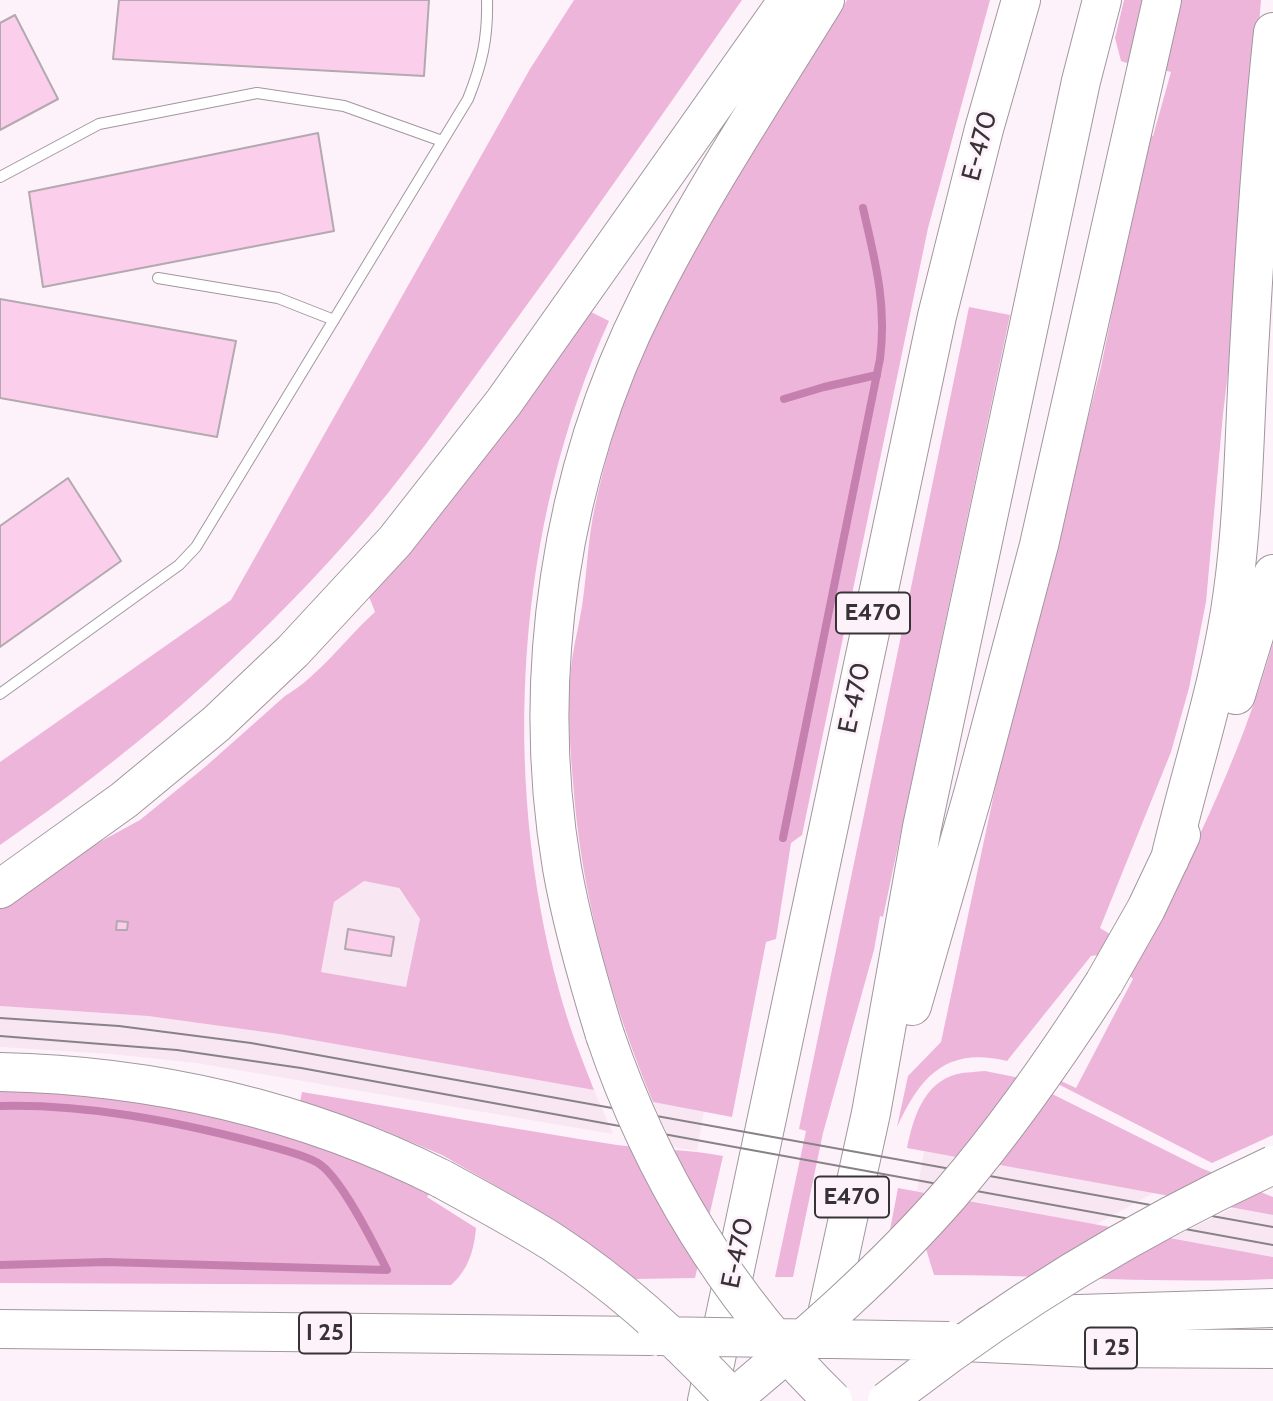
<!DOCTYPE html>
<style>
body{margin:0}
canvas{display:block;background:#fdf2f9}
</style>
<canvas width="1273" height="1401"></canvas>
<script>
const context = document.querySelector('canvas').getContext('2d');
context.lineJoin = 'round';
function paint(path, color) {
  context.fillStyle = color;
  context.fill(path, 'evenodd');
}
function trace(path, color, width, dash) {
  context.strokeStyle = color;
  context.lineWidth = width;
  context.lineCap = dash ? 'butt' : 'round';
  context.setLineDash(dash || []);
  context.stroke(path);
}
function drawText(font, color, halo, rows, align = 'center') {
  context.font = font + ' Cabin,sans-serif';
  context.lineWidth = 6;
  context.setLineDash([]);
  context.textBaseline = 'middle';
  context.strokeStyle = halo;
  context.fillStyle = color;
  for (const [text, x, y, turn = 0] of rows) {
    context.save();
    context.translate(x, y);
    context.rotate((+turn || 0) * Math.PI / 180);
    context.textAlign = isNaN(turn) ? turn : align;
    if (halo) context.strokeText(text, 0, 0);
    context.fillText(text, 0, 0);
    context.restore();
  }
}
const built = new Path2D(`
 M364,881l34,7 22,31 -14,69 -85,-16 13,-70z
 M0,1006l148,10 131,18 315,56 19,44 -416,-71 -86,-9 -111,-7z
 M653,1102l51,9 -7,40 -24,-4z
 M924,1151l34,6 -30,36 -11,-2z
 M999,1165l154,28 -58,32 -126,-25z
 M1233,1208l40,7v42l-101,-19z`);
const green = new Path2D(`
 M574,0h168c-82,118 -165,237 -250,353 -46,63 -90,127 -142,185 -103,117 -222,219 -350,307v-83l231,-162 299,-531z
 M847,0h143l-62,228 -126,607 -11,8 -15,96 -10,3 -34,175 -79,-15c-43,-103 -72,-209 -80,-320 -3,-37 -6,-76 -2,-113 2,-23 9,-46 12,-70 4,-29 5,-59 11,-88 10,-49 25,-100 45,-146 55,-129 136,-245 208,-365z
 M1124,0h21l-15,64 -9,-3 -6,-23z
 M1180,0h81l-25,307 -13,107 -17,188 -17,86 -18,64 -71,176 10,6 -11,21 -8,1 -84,105c-61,-15 -87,16 -110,66l11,-51 33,-34 57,-267 103,-408 47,-232 5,1 18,-64 -8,-2z
 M969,307l41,8 -127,602 -3,-1 -6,34 -51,183 -30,144h-18l31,-146 -7,-2z
 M587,310l22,11c-93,204 -109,452 -50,669 9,34 22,67 35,100l-315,-56 -131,-18 -148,-10v-98l63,-46 77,-42 65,-53 80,-71c34,-20 60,-57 90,-84l-7,-18zM364,881l35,7 21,31 -14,68 -85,-15 13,-70z
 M1273,643v492l-61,28 -154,-79 3,-3 15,7 57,-109 -4,-4c57,-109 110,-212 144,-332z
 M985,1071l35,7 181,90 72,29v18l-366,-67c6,-29 16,-65 50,-74 9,-2 19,-2 28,-3z
 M0,1086l53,2 205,34 173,69 -4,6 49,31c-2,23 -8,42 -25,57l-451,-2z
 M302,1092c105,17 210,37 315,53 36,5 71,4 106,11l-28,122 -61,1 -55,-41 -46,-31 -91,-52 -64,-27 -78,-26z
 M898,1188l375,69v22c-113,5 -226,-4 -339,-4l-8,-26 -37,-14z`);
const stream = new Path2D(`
 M784,399l40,-12 53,-12
 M783,838l97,-479c7,-56 -5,-98 -17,-151
 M0,1106c87,-2 174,15 258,37 17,5 45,11 60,20 23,14 56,81 69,107l-281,-8 -106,3`);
const building = new Path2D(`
 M119,0h310l-5,76 -311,-17z
 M15,15l43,84 -58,31v-107z
 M318,133l16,98 -291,56 -14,-95z
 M0,299l236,42 -19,96 -217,-39z
 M68,478l53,83 -121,86v-121z
 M117,921l11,1 -1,8h-11z
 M348,929l46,8 -3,19 -46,-7z`);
const service = new Path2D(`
 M0,177l99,-53 158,-31 87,13 98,35
 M158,278l120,20 56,22
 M0,694l179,-129 17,-18 272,-448c14,-35 20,-61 19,-99`);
const motorway = new Path2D(`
 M1236,695l37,-121
 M1170,859c21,-90 51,-176 63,-268 10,-73 11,-147 15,-221 6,-113 13,-226 25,-338
 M0,889l124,-89 92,-76 77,-73 102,-110 109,-139 284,-402
 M1104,983l42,-74 35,-74
 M912,1006l61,-212 66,-249 123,-545
 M605,1035c-17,-55 -33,-110 -43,-167 -32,-190 -2,-395 85,-567 52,-104 117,-202 178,-301
 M0,1072c153,3 305,38 442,107
 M990,1325l24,-9 259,-8
 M0,1329l650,7
 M822,1337l49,-224 51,-286 159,-746 21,-81
 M964,1342l127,6 182,1
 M707,1401l230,-1085 47,-187 37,-129`);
const tram = new Path2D(`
 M0,1018l119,8 132,17 1022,184
 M0,1036l177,14 124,18 972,177`);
const motorwayBridge = new Path2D(`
 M605,1035c47,138 123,264 228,366
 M442,1179c38,21 76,41 112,64 67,44 127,99 181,158
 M657,1336l292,5
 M730,1401c78,-65 154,-131 221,-208 57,-66 106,-137 153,-210
 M887,1401c118,-93 249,-173 386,-236`);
const shields = [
 [873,613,74],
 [852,1197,74],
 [325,1333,52],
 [1111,1348,52]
];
const shieldNames = [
 ["E470",873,613],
 ["E470",852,1197],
 ["I 25",325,1333],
 ["I 25",1111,1348]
];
const streetNames = [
 ["E-470",980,146,-75],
 ["E-470",855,698,-78],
 ["E-470",738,1253,-78]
];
paint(built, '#f8e6f2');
paint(green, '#eeb5db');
trace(stream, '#c580b0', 8);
paint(building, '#fbceec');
trace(building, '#b3a9af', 2);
trace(service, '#a1979e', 12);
trace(motorway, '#a1979e', 40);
trace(service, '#fff', 10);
trace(motorway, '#fff', 38);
trace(tram, '#888186', 2);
trace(motorwayBridge, '#a1979e', 40, []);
trace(motorwayBridge, '#fff', 38);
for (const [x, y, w] of shields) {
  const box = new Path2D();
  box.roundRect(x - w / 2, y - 20.5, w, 41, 5);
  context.fillStyle = '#fdf2f9';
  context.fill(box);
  trace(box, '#363235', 2);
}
drawText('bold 24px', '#363235', null, shieldNames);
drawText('26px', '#363235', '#fdf2f9', streetNames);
</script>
